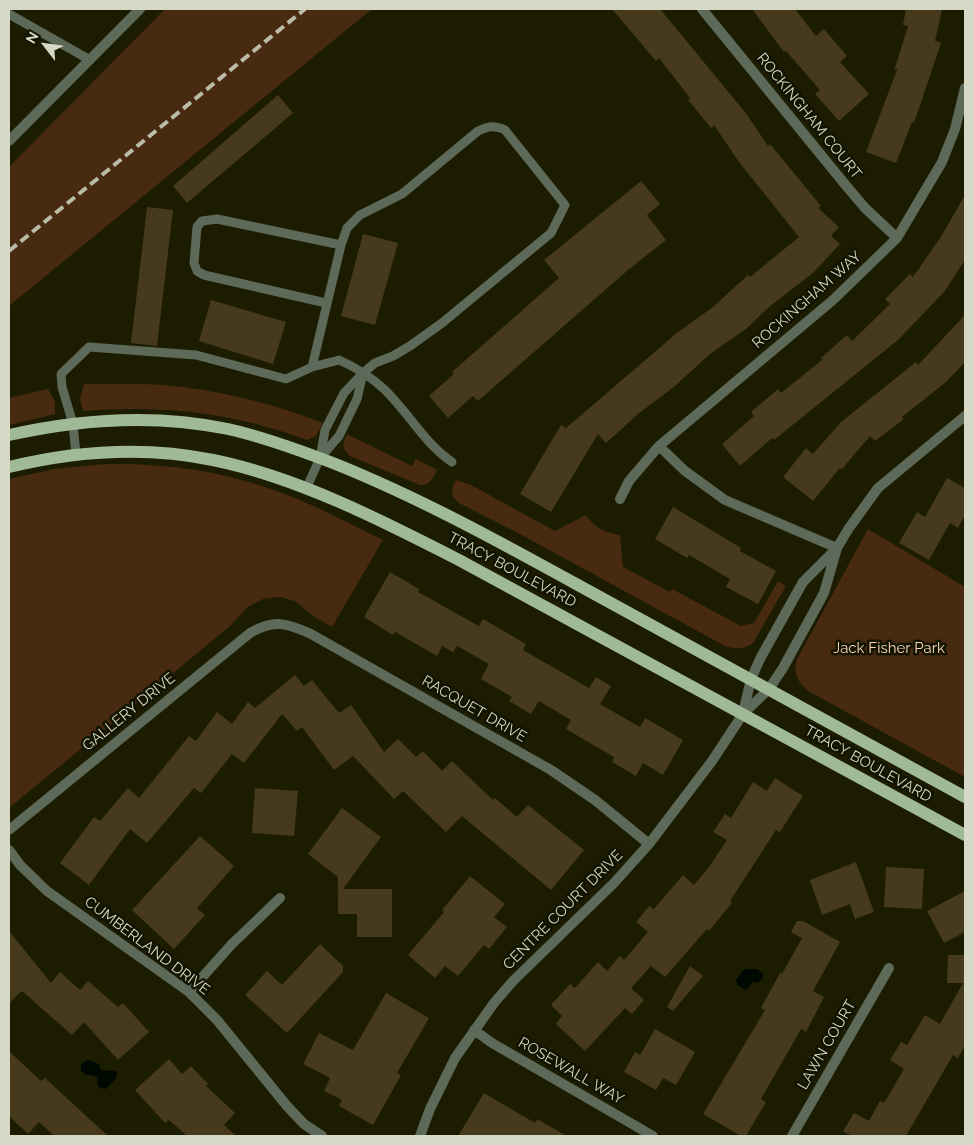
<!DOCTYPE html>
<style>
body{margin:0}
#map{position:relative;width:974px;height:1145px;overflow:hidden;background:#1c1d00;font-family:Raleway,sans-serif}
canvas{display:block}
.frame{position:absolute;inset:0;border:10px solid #d7d9c7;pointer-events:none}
.north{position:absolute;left:20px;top:20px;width:50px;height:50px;-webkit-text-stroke:4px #131400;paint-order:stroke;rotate:300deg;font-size:14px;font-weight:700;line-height:20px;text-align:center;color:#d7d9c7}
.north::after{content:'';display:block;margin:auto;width:18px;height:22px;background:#d7d9c7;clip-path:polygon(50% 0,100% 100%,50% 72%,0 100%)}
</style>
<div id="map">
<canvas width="974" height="1145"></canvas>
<div class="frame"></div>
<div class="north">N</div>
</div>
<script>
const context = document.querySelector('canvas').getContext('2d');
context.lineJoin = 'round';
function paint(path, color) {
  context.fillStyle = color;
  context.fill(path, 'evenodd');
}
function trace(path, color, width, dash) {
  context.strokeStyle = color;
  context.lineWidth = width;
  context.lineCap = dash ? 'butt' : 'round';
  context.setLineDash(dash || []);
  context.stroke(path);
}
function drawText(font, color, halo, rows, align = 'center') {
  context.font = font + ' Raleway,sans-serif';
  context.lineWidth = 5;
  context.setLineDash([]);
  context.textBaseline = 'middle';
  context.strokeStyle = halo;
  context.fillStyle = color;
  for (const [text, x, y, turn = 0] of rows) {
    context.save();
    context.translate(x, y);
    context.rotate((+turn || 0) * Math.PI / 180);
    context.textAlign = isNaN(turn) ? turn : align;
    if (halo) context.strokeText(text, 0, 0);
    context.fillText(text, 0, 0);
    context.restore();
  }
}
const green = new Path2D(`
 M165,9h207l-363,297v-139z
 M84,384c26,0 53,-1 80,1 56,5 107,18 159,38l-7,13 -9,4c-76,-28 -143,-35 -224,-29l-3,-12z
 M48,389l7,13v12l-46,11v-27z
 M347,434l65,32 4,-7 21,11c-4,8 -7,16 -17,15l-70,-29c-8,-7 -8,-13 -3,-22z
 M106,464c56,-1 112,6 165,25 39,13 75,33 112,51l-51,87 -19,-11 -18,-15 -15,-4 -17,2 -14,7 -20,21 -220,181v-329l45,-10z
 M456,480l15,5 84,46 31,-16c9,13 19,18 34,20l3,32 47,25 2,-3 69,37 13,-3 24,-42 8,5 -33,57c-9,7 -18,6 -28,3l-205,-112 -61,-31c-9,-7 -8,-14 -3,-23z
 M868,529l97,58v190l-157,-86c-11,-9 -15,-19 -11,-32z`);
const water = new Path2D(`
 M746,969h11l6,5 -1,5 -5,4 -4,-1 -7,8 -8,-4 -2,-6 6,-9z
 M88,1060l11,4 2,6c6,3 11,-2 16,2 1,7 -7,12 -11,17l-7,-2 -2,-4 1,-5c-5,-5 -11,0 -17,-7v-7z`);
const building = new Path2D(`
 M612,9h48l85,103 23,34 2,-2 23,28 28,34 -3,2 21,19 -8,9 9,8 -26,28 -45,35 -23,22 -36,25 -35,32 -37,28 -32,29 -8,-9 -47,78 -31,-18 41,-69 5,3 112,-96 35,-25 35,-32 2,2 49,-40 -60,-75 -25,-37 -3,3 -23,-28 2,-2 -31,-40 -3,3z
 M752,9h43l21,27 8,-7 23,27 -7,6 29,32 -30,27 -24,-27 5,-4 -34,-39 -2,1z
 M906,9h36l-7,32 6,2 -27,80 -2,-1 -16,41 -30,-11 32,-85 -4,4 14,-45 -5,-1z
 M278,95l15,18 -106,90 -14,-17z
 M641,181l19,23 -13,11 19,25 -38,30 -150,131 -5,-5 -25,22 -19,-22 25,-22 -2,-2 107,-94 -15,-18z
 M965,195v65l-21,32 -46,48 -124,100 -2,-2 -32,28 -18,-22 32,-28 -3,-4 27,-23 3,4 41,-33 -1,-2 26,-23 5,6 38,-37 -5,-5 25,-25 3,3 29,-42z
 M147,207l26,3 -16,136 -26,-3z
 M363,234l35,9 -23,82 -34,-9z
 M211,300l75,22 -13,42 -74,-23z
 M965,315v47l-19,20 -44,35 2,2 -29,22 -5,-5 -28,33 -2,-1 -27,33 -30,-24 23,-29 7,6 28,-32 75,-60 2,3z
 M947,478l18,10v27l-7,13 -8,-5 -21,37 -30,-17 18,-31 8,5z
 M673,507l68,41 -1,3 36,20 -18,33 -32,-17 4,-8 -41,-24 -2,3 -32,-19z
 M390,572l29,17 -1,3 61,34 4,-7 43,25 -3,6 66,38 7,-11 15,9 -11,18 40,23 5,-9 38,22 -20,35 -20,-12 -7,13 -24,-14 2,-5 -48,-28 5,-9 -32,-19 -8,13 -22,-13 3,-4 -31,-18 8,-15 -32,-18 -4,6 -11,-6 -5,10 -42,-24 -2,3 -29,-18z
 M295,675l9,11 8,-6 27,33 12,-8 33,47 14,-13 18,18 7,-6 19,20 10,-10 41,39 2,-2 22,19 11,-12 56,45 -33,40 -89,-74 -16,16 -43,-41 -9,8 -41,-43 -19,14 -32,-43 -5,4 -15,-17 -38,49 -12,-9 -31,39 -7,-5 -47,55 -17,-14 -41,56 -29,-22 34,-46 6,4 28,-33 11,10 50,-62 7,5 21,-29 15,12 16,-22 7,6z
 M775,778l28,18 -23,36 -4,-2 -46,71 2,2 -23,28 -2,-2 -42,48 -14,-11 -20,22 13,12 -12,14 -7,-6 -40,43 -29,-27 6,-8 -11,-11 19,-21 5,4 23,-26 9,9 13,-15 4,4 24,-28 -12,-10 13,-16 5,3 29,-34 11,10 15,-18 18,-27 -14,-8 12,-18 6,4 22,-36 14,9z
 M255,788l43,3 -4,45 -42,-3z
 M342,808l39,29 -38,52h49v48h-35v-23h-19v-37l-30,-23z
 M200,836l34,30 -37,42 8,7 -31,34 -42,-39z
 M856,862l18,50 -19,7 -5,-15 -28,11 -12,-35z
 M886,867l38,2 -2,40 -38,-2z
 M470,876l35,28 -11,13 13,10 -18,22 -5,-4 -26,31 -13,-10 -10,12 -27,-23 36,-43 -2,-2z
 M965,891v41l-21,11 -17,-32z
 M797,921h6l37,21 -27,49 11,6 -18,35 -5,-3 -40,70 5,3 -20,34h-5l-38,-22 62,-104 -4,-2 19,-35 2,1 20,-36 -11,-6z
 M9,931l42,52 9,-11 20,18 8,-9 30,26 5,-4 26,29 -31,28 -34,-38 -12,13 -50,-44 -13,12z
 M320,944l23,22v6l-56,61 -42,-38 22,-24 15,14z
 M948,955h17v90l-7,13 -5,-3 -47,81h-54l-9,-5 11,-18 15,8 11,-20 4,2 20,-34 -14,-9 11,-18 6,3 18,-30 15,9 23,-41h-16z
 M690,966l13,10 -30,35 -6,-4z
 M386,993l43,25 -32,55 4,2 -28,50 -34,-19 3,-6 -18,-9 6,-13 -27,-14 16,-31 34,17z
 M655,1029l40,23 -19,33 -13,-7 -7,12 -32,-18 11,-20 5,3z
 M9,1051l32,30 4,-3 63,58h-54l-15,-14 -11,12 -19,-18z
 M169,1059l13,15 9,-8 17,18 -2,2 29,27 -11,12 12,11h-49l-18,-16 -4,3 -30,-33z
 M484,1093l51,30 2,-4 30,17h-109z`);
const service = new Path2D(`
 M9,14l81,46
 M326,303l-122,-28 -7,-4 -3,-8 3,-36 5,-6 15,-2 124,26
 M312,367l29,-122 6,-17 13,-13 42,-21 76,-63c11,-5 16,-6 27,-1l60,75 -14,28 -109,90 -32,23 -17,10 -18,7 -12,10
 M76,454l-3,-30 -11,-37 -1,-13 28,-27 107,8 90,24 26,-12 27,-7c16,7 32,17 45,29 25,24 39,53 68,73
 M306,489l14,-31 5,-28 19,-37 19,-20 -6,26 -18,37 -19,22`);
const minor = new Path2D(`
 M702,9l146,179 17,20 32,30
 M659,446l26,25 40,29 112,48
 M620,499l9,-18 30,-35 174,-146 64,-62 45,-76 13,-33 10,-41
 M743,713l8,-34 10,-22 42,-75 34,-34 12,-20 29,-40 87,-72
 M9,830l241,-197c24,-14 37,-10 61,1l240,136 44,30 54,44
 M9,850l11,15 27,26 142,101 28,28 70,86 17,18 18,12
 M189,992l43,-48 48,-46
 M474,1030l18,13 161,93
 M420,1136l10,-27 25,-51 39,-55 19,-22 101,-98 35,-39 63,-83 31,-47 26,-25 14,-21 41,-75 13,-45
 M792,1136l97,-168`);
const tertiary = new Path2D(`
 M9,141l131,-132`);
const primary = new Path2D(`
 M9,435c71,-16 147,-21 219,-6 36,8 71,21 105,34 85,34 165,78 245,122 129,70 258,141 387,212
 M9,467c66,-16 136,-21 204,-7 84,17 170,61 246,100l506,275`);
const rail = new Path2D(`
 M9,251l296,-242`);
const streetNames = [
 ["ROCKINGHAM COURT",809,116,51],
 ["ROCKINGHAM WAY",807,300,-41],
 ["TRACY BOULEVARD",512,570,28],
 ["RACQUET DRIVE",474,709,30],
 ["GALLERY DRIVE",129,712,-39],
 ["TRACY BOULEVARD",868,764,29],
 ["CENTRE COURT DRIVE",563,910,-45],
 ["CUMBERLAND DRIVE",147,946,37],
 ["LAWN COURT",827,1045,-60],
 ["ROSEWALL WAY",571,1071,30]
];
const parkNames = [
 ["Jack Fisher Park",889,648]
];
paint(green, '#472a10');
paint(water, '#000802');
paint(building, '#47391b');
trace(service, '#5d6959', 9);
trace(minor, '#5d6959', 10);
trace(tertiary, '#5d6959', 10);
trace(primary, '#a0ba97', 12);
trace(rail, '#babca8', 4, [10, 5]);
drawText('15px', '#d7d9c7', '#131400', streetNames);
drawText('15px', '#fad4b7', '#131400', parkNames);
</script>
